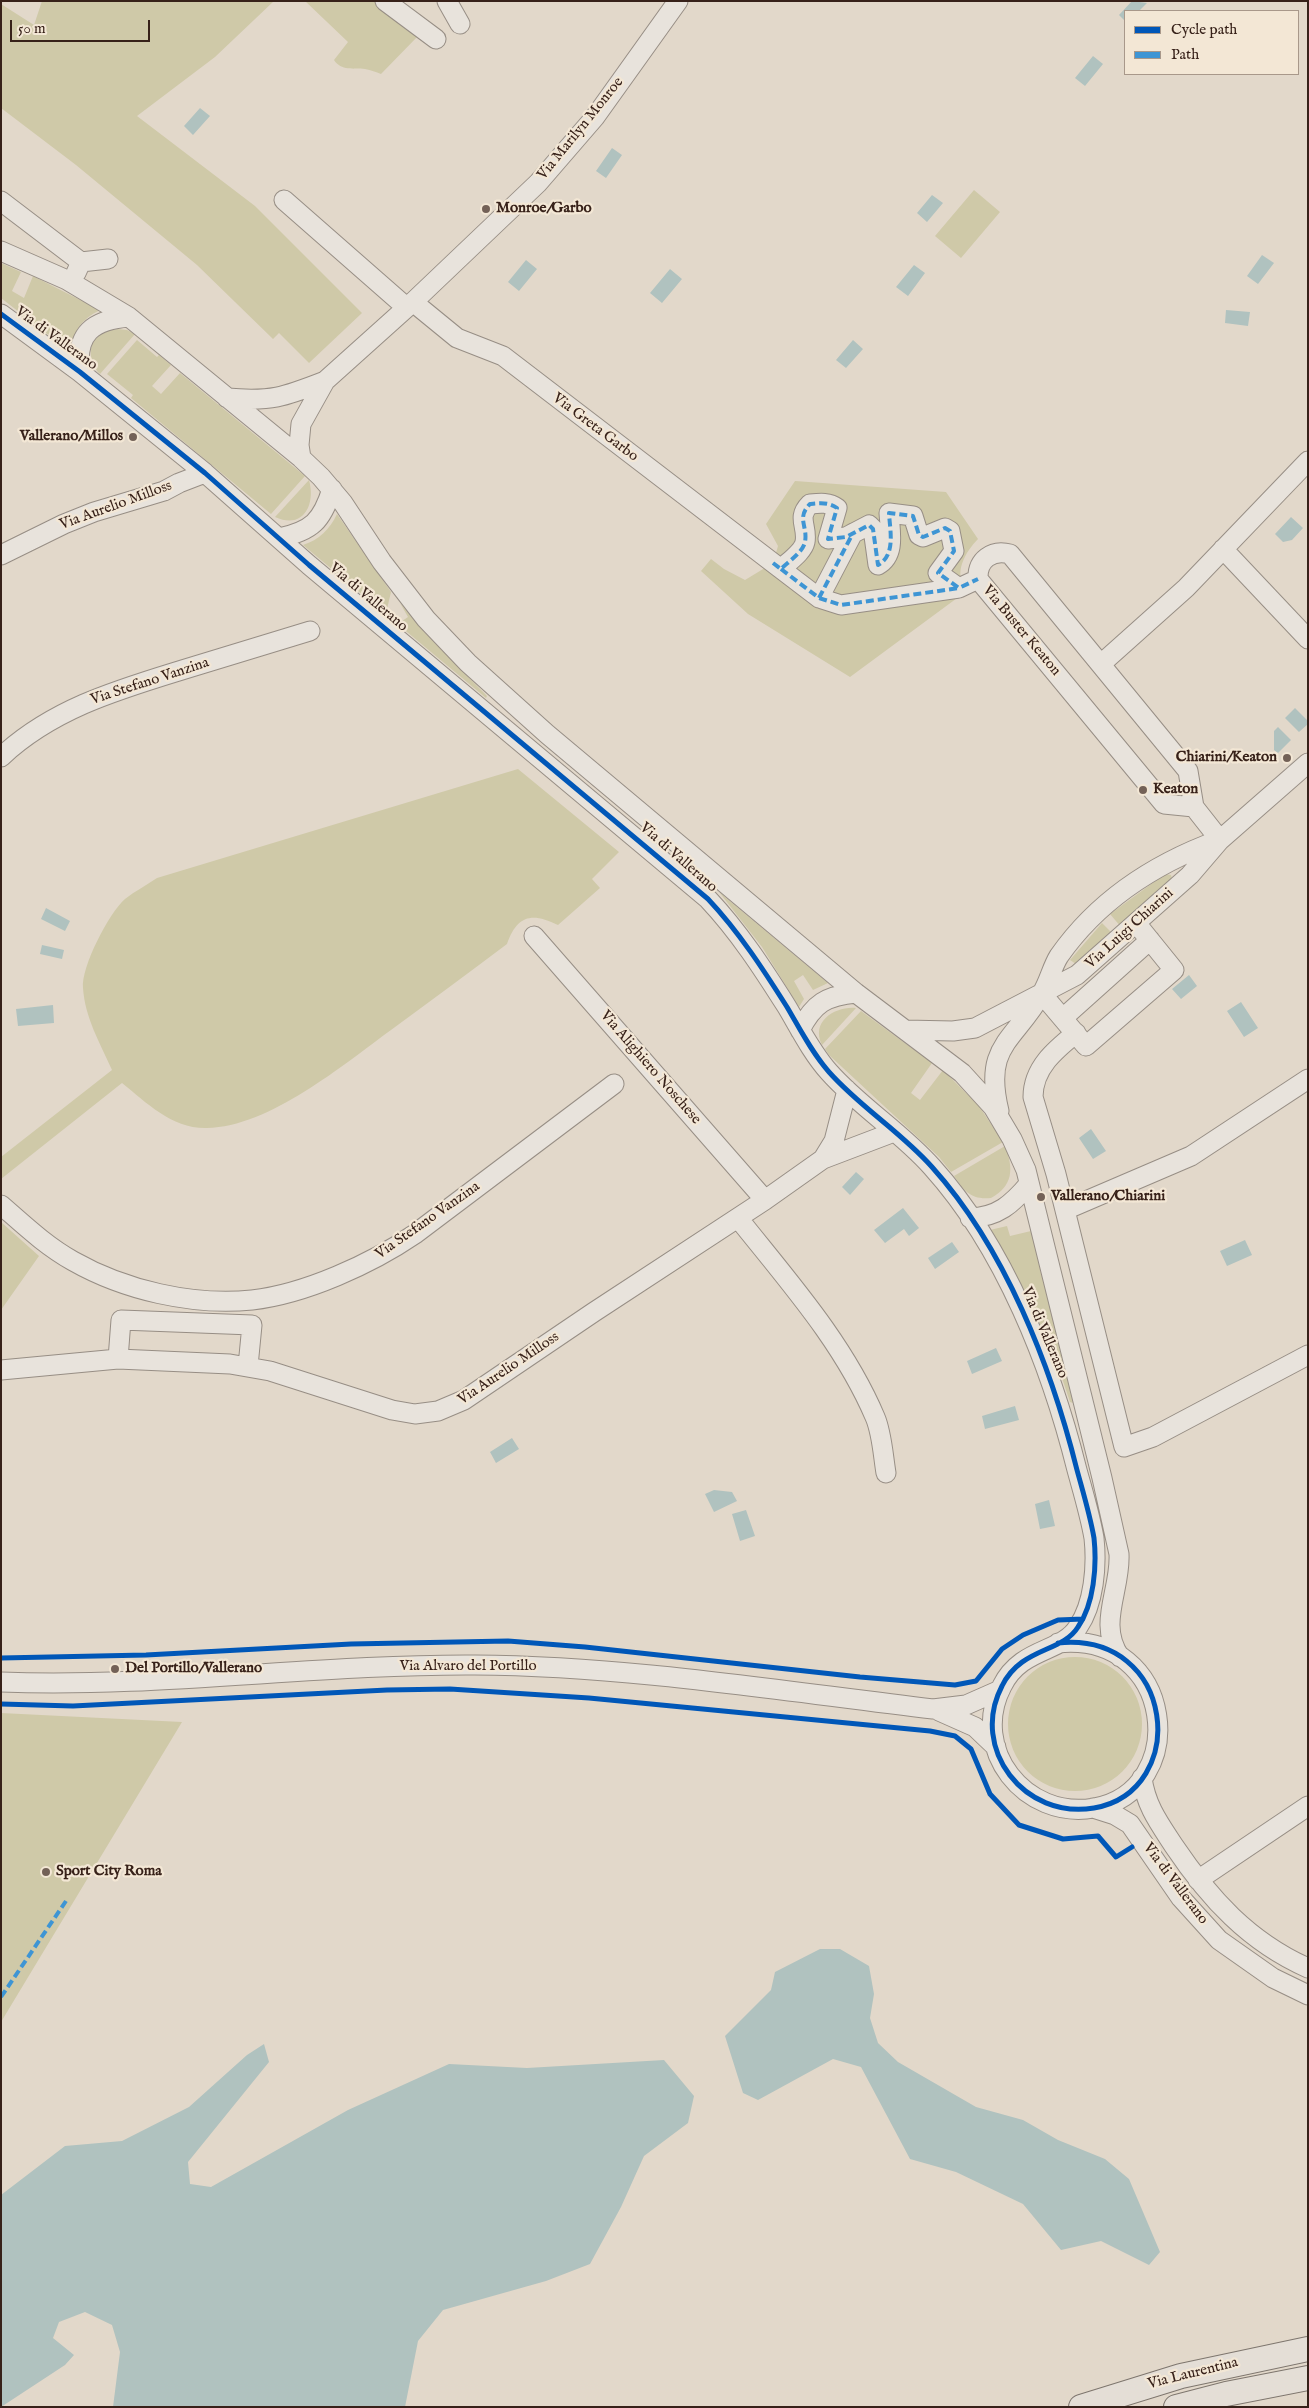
<!DOCTYPE html>
<style>
body{margin:0}
#map{position:relative;width:1309px;height:2408px;overflow:hidden;background:#e2d8ca;font-family:"IM FELL English",serif}
canvas{display:block}
.frame{position:absolute;inset:0;border:2px solid #372119;pointer-events:none}
.legend{position:absolute;left:1124px;top:10px;width:175px;height:65px;box-sizing:border-box;background:#f3e7d5;border:1px solid #a8988a;margin:0;padding:6px 9px;list-style:none;font-size:15px;color:#372119}
.legend li{display:flex;align-items:center;gap:10px;height:25px}
.legend b{width:25px;border:1px solid #a8988a}
.scale{position:absolute;left:10px;top:20px;width:140px;height:22px;box-sizing:border-box;border:2px solid #372119;border-top:0;padding-left:6px;font-size:15px;line-height:18px;white-space:nowrap;color:#372119;-webkit-text-stroke:4px #f3e7d5;paint-order:stroke}
</style>
<div id="map">
<canvas width="1309" height="2408"></canvas>
<div class="frame"></div>
<ul class="legend">
<li><b style="height:6px;background:#0057b8"></b>Cycle path</li>
<li><b style="height:6px;background:#3e95d4"></b>Path</li>
</ul>
<div class="scale">50 m</div>
</div>
<script>
const context = document.querySelector('canvas').getContext('2d');
context.lineJoin = 'round';
function paint(path, color) {
  context.fillStyle = color;
  context.fill(path, 'evenodd');
}
function trace(path, color, width, dash) {
  context.strokeStyle = color;
  context.lineWidth = width;
  context.lineCap = dash ? 'butt' : 'round';
  context.setLineDash(dash || []);
  context.stroke(path);
}
function drawText(font, color, halo, rows, align = 'center') {
  context.font = font + ' "IM FELL English",serif';
  context.lineWidth = 4.5;
  context.setLineDash([]);
  context.textBaseline = 'middle';
  context.strokeStyle = halo;
  context.fillStyle = color;
  for (const [text, x, y, turn = 0] of rows) {
    context.save();
    context.translate(x, y);
    context.rotate((+turn || 0) * Math.PI / 180);
    context.textAlign = isNaN(turn) ? turn : align;
    if (halo) context.strokeText(text, 0, 0);
    context.fillText(text, 0, 0);
    context.restore();
  }
}
const green = new Path2D(`
 M42,1h232l-59,56 -78,59 118,90 107,107 -53,50 -30,-30 -6,6 -76,-74 -121,-100 -75,-57v-104l33,21z
 M305,1h70l44,34 -38,39c-5,-2 -10,-4 -16,-5 -11,-1 -24,2 -31,-9l14,-18z
 M974,190l26,22 -39,46 -26,-22z
 M1,263l20,9 -9,19 12,7 9,-22 67,34c-20,10 -25,21 -31,41l-68,-53z
 M118,329l9,1 8,4 -35,40c-10,-9 -14,-30 -1,-39 5,-4 13,-5 19,-6z
 M137,340l20,17 2,-2 12,10 -19,21 9,8 19,-21 125,103 -34,38 -140,-116 2,-3 -26,-21z
 M309,480c7,25 -6,50 -34,37z
 M795,481l151,11 32,47c-12,12 -27,36 -10,51l-118,87 -102,-63 -47,-43 10,-12 13,10 21,11 28,-17 5,-17 -12,-22z
 M337,514l54,78 -4,17 12,14 9,-6 -8,-14 25,30 62,63 -1,2 -183,-153c16,-5 27,-16 34,-31z
 M518,769l101,83 -27,27 8,9 -42,37c-26,-13 -41,-10 -51,19 -38,29 -77,57 -116,86 -48,35 -122,97 -184,98 -35,1 -60,-25 -85,-45l-121,96v-22l111,-87c-12,-27 -27,-52 -29,-82 -2,-21 26,-75 42,-89 10,-8 22,-14 32,-21z
 M1165,874l6,1 1,4 -51,48 -11,-13z
 M719,892l109,91 -15,7 -10,-15 -9,6 10,18 -5,8 -37,-60z
 M1102,923l10,10 -36,31 -6,-4z
 M856,1008l-34,37c-12,-24 14,-39 34,-37z
 M861,1011l71,52 -21,30 9,7 23,-30 36,36 24,36 -52,30 -12,-15 -110,-102 -4,-6z
 M1005,1146c9,23 8,40 -14,52 -20,2 -27,-7 -37,-22z
 M1,1222l38,34 -38,54z
 M1007,1226l3,10 21,-5 42,172 -3,-1c-19,-61 -47,-117 -80,-172z
 M1008 1724a67 67 0 1 1 134 0a67 67 0 1 1-134 0Z
 M1,1713l181,9 -181,300z`);
const water = new Path2D(`
 M1132,1l15,2 -8,8h-14v10l-6,-6z
 M1093,56l10,8 -18,22 -10,-8z
 M200,108l10,8 -17,19 -9,-9z
 M612,148l10,7 -16,23 -10,-7z
 M932,195l11,8 -16,19 -10,-9z
 M1262,255l12,8 -16,21 -11,-8z
 M526,260l11,9 -18,22 -11,-9z
 M914,265l11,8 -17,23 -12,-9z
 M670,269l12,10 -20,24 -12,-10z
 M1226,310l24,2 -2,14 -23,-3z
 M853,340l10,9 -17,19 -10,-8z
 M1291,517l12,11 -11,12 -9,2 -8,-8z
 M1295,708l13,13v3l-9,8 -14,-14z
 M1278,727l13,13 -13,13 -4,-3v-19z
 M46,908l24,13 -5,10 -24,-12z
 M42,945l22,5 -2,9 -22,-5z
 M1189,975l8,11 -16,13 -9,-10z
 M1241,1002l17,26 -14,9 -17,-26z
 M53,1005l1,18 -36,3 -2,-17z
 M1091,1129l15,22 -13,8 -14,-21z
 M856,1172l8,7 -14,16 -8,-8z
 M903,1208l16,20 -10,8 -5,-7 -19,14 -11,-13z
 M1245,1240l7,15 -25,11 -7,-15z
 M952,1242l7,10 -24,17 -7,-11z
 M996,1348l6,13 -30,13 -5,-13z
 M1015,1406l4,14 -34,9 -3,-13z
 M512,1438l7,11 -23,14 -6,-11z
 M714,1490l18,2 5,9 -23,11 -9,-18z
 M1049,1500l6,26 -15,3 -5,-25z
 M746,1510l9,26 -15,5 -8,-27z
 M820,1949h20l29,17 5,28 -4,24 8,25 20,19 78,45 47,13 35,20 47,19 24,20 31,73 -11,13 -48,-24 -40,9 -38,-46 -67,-32 -46,-13 -49,-92 -28,-8 -75,41 -15,-7 -18,-57 46,-46 4,-18z
 M264,2044l5,18 -81,100 2,22 21,3 137,-77 101,-46 78,4 137,-8 30,36 -6,27 -44,33 -23,51 -31,57 -44,17 -103,29 -25,31 -13,66h-292l7,-55 -8,-27 -27,-13 -26,10 -6,16 21,17 -9,10 -64,42v-212l64,-49 57,-5 67,-34 58,-52z`);
const minor = new Path2D(`
 M385,1l51,38
 M447,1l13,23
 M284,200l122,107
 M1,201l80,61
 M1,251l66,29 62,37 172,141 20,19 22,26 39,59 44,57 42,44 79,71 309,259 106,80 31,34 19,32 14,31 76,308 17,76c2,36 -22,70 1,103
 M76,273l5,-11 27,-3
 M413,302l44,36 46,18 278,213c7,-7 22,-17 24,-27 3,-16 -9,-24 5,-38 10,-1 19,-2 27,4l-9,31 18,-2 23,-12 4,4 5,36c18,-10 12,-34 11,-52l24,3 6,19 4,2 22,-9 5,3 4,20 -16,22 21,15 19,-9
 M1,314l79,58 125,101 104,92 399,334c31,33 55,70 79,108 13,22 25,46 42,65 31,35 72,60 103,95 73,81 119,199 145,303 6,22 13,45 17,68 3,28 0,66 -16,89 -16,26 -57,20 -76,59 -33,63 23,134 92,122 97,-17 82,-177 -36,-165
 M80,372c-5,-39 13,-52 49,-55
 M227,398c44,4 57,-1 98,-17
 M301,458l-2,-13 2,-21 24,-43 88,-79 125,-119 57,-66 83,-116
 M279,538c33,-7 43,-17 53,-49
 M1223,549l85,90
 M1,555l63,-31 30,-12 70,-21 15,-8 26,-10
 M781,569l38,29 22,7 118,-17
 M819,598l34,-65
 M1101,664l85,-76 122,-127
 M1,757c51,-48 116,-67 181,-87 43,-13 86,-26 128,-39
 M1194,807l-30,-3 -186,-225c-1,-19 14,-30 32,-25l178,217 6,36 26,33
 M534,936l231,264
 M1042,994l44,52 88,-76 -38,-47
 M1063,1018l87,-78
 M800,1030c14,-27 26,-34 56,-37
 M905,1030l48,1 22,-3 102,-53 113,-100 30,-35 88,-77
 M1076,1033c-21,17 -43,35 -43,64l23,77 68,273 29,-10 155,-82
 M999,1111c-16,-66 15,-69 43,-118 7,-11 10,-26 17,-37 40,-57 97,-93 160,-116
 M823,1159l11,-18 13,-51
 M1,1205c23,20 45,41 72,56 51,29 119,45 179,39 53,-6 119,-36 163,-66l199,-150
 M1065,1210l126,-54 117,-77
 M738,1218c50,63 105,124 137,199 7,16 8,38 11,56
 M970,1218c28,-1 42,-14 59,-34
 M118,1359l3,-39 131,5 -4,41
 M1,1370l117,-11 112,5 40,7 122,39 23,4 23,-3 26,-11 130,-88 171,-112 58,-41 71,-27
 M1,1682c158,6 316,-18 474,-17 153,1 306,26 458,44l33,-4 34,-15
 M939,1711l36,16 21,20
 M1142,1778c4,28 17,45 32,68 35,52 75,96 134,122
 M1093,1808l22,7 15,9 51,74 38,42 54,38 35,17
 M1198,1880l110,-74`);
const major = new Path2D(`
 M1081,2407l100,-31 127,-27
 M1176,2407l50,-13 82,-16`);
const quiet = new Path2D(`
 M773,563l8,6c7,-7 22,-17 24,-27 3,-16 -9,-24 5,-38 10,-1 19,-2 27,4l-9,31 18,-2 23,-12 4,4 5,36c18,-10 12,-34 11,-52l24,3 6,19 4,2 22,-9 5,3 4,20 -16,22 21,15 19,-9
 M781,569l38,29 22,7 118,-17
 M819,598l34,-65
 M1,1997l65,-96`);
const cycleway = new Path2D(`
 M1,314l79,58 125,101 104,92 399,334c31,33 55,70 79,108 13,22 25,46 42,65 31,35 72,60 103,95 73,81 119,199 145,303 6,22 13,45 17,68 3,28 0,66 -16,89 -16,26 -57,20 -76,59 -33,63 23,134 92,122 97,-17 82,-177 -36,-165
 M1,1658l145,-3 205,-11 157,-3 77,6 275,30 95,8 21,-4 26,-32 21,-14 35,-15 25,-1
 M1,1704l72,2 314,-16 63,-1 139,9 341,33 25,5 16,13 19,45 29,31 44,14 35,-3 18,21 16,-10`);
const markers = [
 [486,209,5,"#736157"],
 [133,437,5,"#736157"],
 [1287,758,5,"#736157"],
 [1143,790,5,"#736157"],
 [1041,1197,5,"#736157"],
 [115,1669,5,"#736157"],
 [46,1872,5,"#736157"]
];
const streetNames = [
 ["Via Marilyn Monroe",581,129,-51],
 ["Via di Vallerano",56,339,36],
 ["Via Greta Garbo",595,428,37],
 ["Via Aurelio Milloss",116,506,-20],
 ["Via di Vallerano",368,598,40],
 ["Via Buster Keaton",1021,631,50],
 ["Via Stefano Vanzina",150,682,-18],
 ["Via di Vallerano",678,858,41],
 ["Via Luigi Chiarini",1130,929,-42],
 ["Via Alighiero Noschese",650,1068,49],
 ["Via Stefano Vanzina",428,1221,-35],
 ["Via di Vallerano",1044,1333,67],
 ["Via Aurelio Milloss",509,1369,-34],
 ["Via Alvaro del Portillo",468,1667],
 ["Via di Vallerano",1175,1884,53],
 ["Via Laurentina",1193,2374,-14]
];
const poiNames = [
 ["Monroe/Garbo",496,209],
 ["Vallerano/Millos",123,437,"right"],
 ["Chiarini/Keaton",1277,758,"right"],
 ["Keaton",1153,790],
 ["Vallerano/Chiarini",1051,1197],
 ["Del Portillo/Vallerano",125,1669],
 ["Sport City Roma",56,1872]
];
paint(green, '#cfc9a8');
paint(water, '#b0c2bf');
trace(minor, '#978e85', 21);
trace(major, '#7e766e', 26);
trace(minor, '#e8e3dc', 19);
trace(major, '#e4ded6', 24);
trace(quiet, '#3e95d4', 4, [8, 4]);
trace(cycleway, '#0057b8', 5);
for (const [x, y, r, color] of markers) {
  const dot = new Path2D();
  dot.arc(x, y, r, 0, 2 * Math.PI);
  context.fillStyle = color;
  context.fill(dot);
  trace(dot, '#f3e7d5', 2);
}
drawText('15px', '#372119', '#f3e7d5', streetNames);
drawText('bold 15px', '#372119', '#f3e7d5', poiNames, 'left');
</script>
